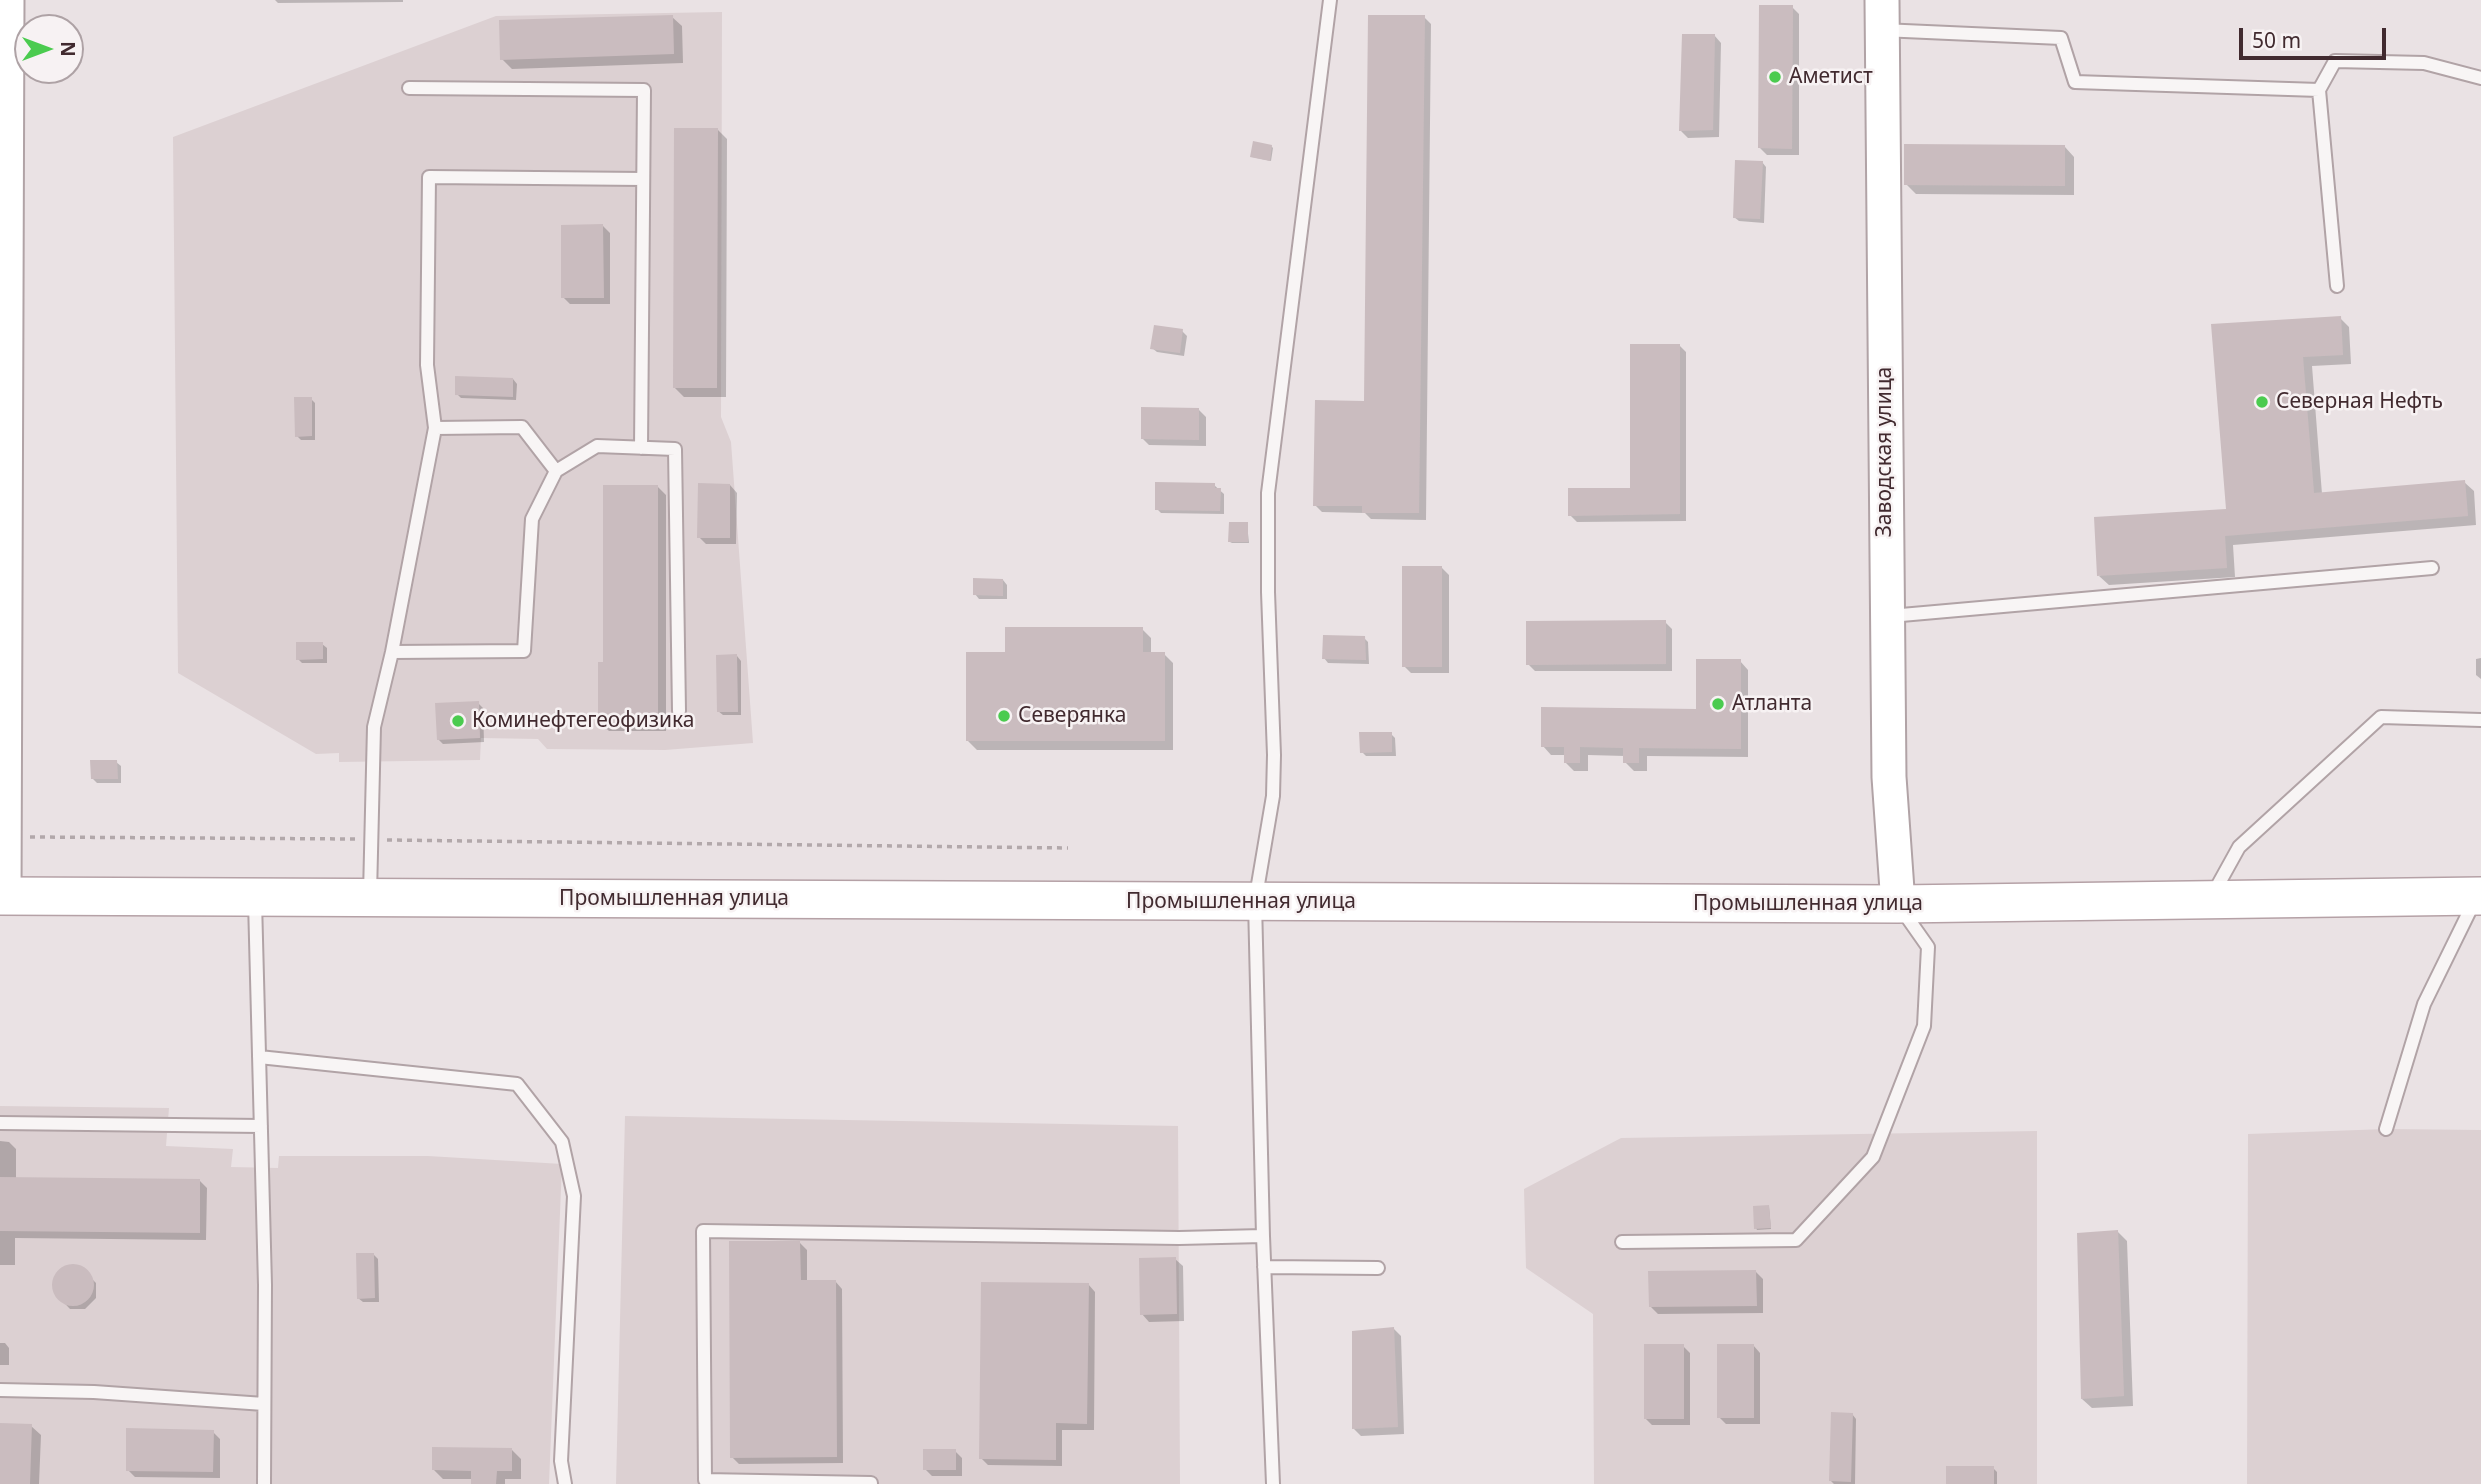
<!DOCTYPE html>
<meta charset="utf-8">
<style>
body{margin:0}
#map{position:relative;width:2481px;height:1484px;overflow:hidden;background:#eae2e4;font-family:"Noto Sans",sans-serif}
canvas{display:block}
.north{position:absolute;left:14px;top:14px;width:70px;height:70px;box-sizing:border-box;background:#f7f2f3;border:2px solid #aea2a5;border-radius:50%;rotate:90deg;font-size:19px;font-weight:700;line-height:28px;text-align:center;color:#412a2f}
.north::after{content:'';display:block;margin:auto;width:24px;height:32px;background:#4bcb4f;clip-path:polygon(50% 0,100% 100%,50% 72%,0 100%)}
.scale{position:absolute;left:2239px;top:28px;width:147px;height:32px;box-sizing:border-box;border:4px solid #412a2f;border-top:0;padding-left:9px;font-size:21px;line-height:24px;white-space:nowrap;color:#412a2f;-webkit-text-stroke:5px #f7f2f3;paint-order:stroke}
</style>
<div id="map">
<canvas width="2481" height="1484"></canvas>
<div class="north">N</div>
<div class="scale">50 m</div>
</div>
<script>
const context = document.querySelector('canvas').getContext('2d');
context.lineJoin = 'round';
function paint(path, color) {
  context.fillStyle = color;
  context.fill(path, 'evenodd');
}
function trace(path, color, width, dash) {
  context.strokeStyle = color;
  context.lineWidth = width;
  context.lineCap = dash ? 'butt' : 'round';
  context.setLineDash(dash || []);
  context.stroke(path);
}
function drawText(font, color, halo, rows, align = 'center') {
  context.font = font + ' "Noto Sans",sans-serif';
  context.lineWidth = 5;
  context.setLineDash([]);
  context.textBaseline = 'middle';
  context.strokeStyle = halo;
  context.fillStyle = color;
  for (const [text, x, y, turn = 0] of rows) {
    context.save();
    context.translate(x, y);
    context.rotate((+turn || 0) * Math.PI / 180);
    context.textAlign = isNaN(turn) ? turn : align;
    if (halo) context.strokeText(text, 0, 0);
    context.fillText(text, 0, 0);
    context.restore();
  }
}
const built = new Path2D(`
 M722,12l-1,405 10,25 22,301 -88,7 -118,-1 -9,-10 -57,-1 -1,22 -141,2v-9l-23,1 -138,-81 -5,-536 323,-121z
 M0,1106l169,2 -3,38 67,3 -2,18 47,1 1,-12h149l134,8 -13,320h-549z
 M625,1116l553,10 2,358h-564z
 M2386,1129l95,1v354h-234l1,-350z
 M2037,1131v353h-443l-1,-170 -67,-46 -2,-79 97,-51z`);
const shadow = new Path2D(`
 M275,0h128v2l-125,1z
 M1792,7l7,7v141h-32l-7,-7z
 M672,17l10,9 1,37 -171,6 -10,-10z
 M1424,17l7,7 -5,496 -55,-1 -6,-6 -43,-1 -7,-7 50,-103z
 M1714,35l7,8 -2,94 -31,1 -7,-7z
 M718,130l9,9 -1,258h-42l-10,-10z
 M1271,146l2,2 -2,13 -19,-4z
 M2065,147l9,10v38l-158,-1 -10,-10z
 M1762,162l4,5 -2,56 -25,-2 -5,-4z
 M603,226l7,7v71h-40l-7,-7z
 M2340,318l9,9 2,37 -39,2 10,128 142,-12 10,9 2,34 -243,20 2,32 -126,8 -10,-9 129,-65 -15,-185z
 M1182,331l5,5 -3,20 -27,-4 -5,-4z
 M1679,345l7,7v169l-109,1 -7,-7 61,-25z
 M513,379l4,5 -1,16 -55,-2 -4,-4z
 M311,399l4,4v37h-14l-4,-4z
 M1199,410l7,7v29l-57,-1 -7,-7z
 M730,485l7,8 -1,51h-30l-7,-7z
 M1214,485l10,9v20l-63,-1 -4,-4z
 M657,486l9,9v236h-57l-9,-9z
 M1247,524l2,19h-17l-2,-1z
 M1442,568l7,7v98h-38l-7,-7z
 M1003,580l4,5v14h-28l-4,-5z
 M1665,622l7,7v42h-137l-7,-7z
 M1142,629l9,9v16h13l9,9v87h-196l-9,-9 39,-87z
 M1364,638l4,4 1,22 -41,-1 -4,-5z
 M322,644l5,4v15h-25l-4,-4z
 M737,656l4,5v54h-18l-5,-4z
 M2481,658v21l-5,-4v-16z
 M1740,661l8,9v87l-101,-1v15h-13l-9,-9v-6l-37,-1v16h-14l-9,-9 1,-7h-15l-8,-9 155,-35z
 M478,703l5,5 1,34 -41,2 -5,-5z
 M1391,734l4,4 1,18h-30l-4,-4z
 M116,762l5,4v17h-24l-4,-4z
 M0,1141l9,1 7,7v30l184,2 7,7 -1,52 -191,-2v27h-15z
 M1769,1207l2,22 -14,1 -1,-2z
 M2117,1231l10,10 6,165 -41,2 -10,-9z
 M800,1243l7,7v32l28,-1 7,8 1,174 -104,1 -7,-7z
 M374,1255l4,4 1,43h-16l-5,-4z
 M1175,1259l8,7 1,55 -35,1 -7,-8z
 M65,1267h15l16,16v15l-11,11h-15l-15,-16v-15z
 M1756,1272l7,7v34l-105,1 -7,-7z
 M1088,1284l7,8 -1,138h-32v36l-74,-1 -7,-7z
 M1394,1329l7,7 3,98 -43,2 -7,-7z
 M0,1343h5l4,5v17h-9z
 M1753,1345l7,8v71h-34l-7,-7z
 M1683,1346l7,7v72h-38l-7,-7z
 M1852,1414l4,5 -1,65h-21l-3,-3z
 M0,1425l31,1 10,9 -2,49h-39z
 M213,1432l7,7v39l-85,-1 -7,-7z
 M512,1450l9,9v20h-16v5h-33v-5h-29l-9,-9z
 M955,1451l7,7v18h-30l-7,-7z
 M1993,1468l4,4v12h-49z`);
const building = new Path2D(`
 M1759,5h34l-1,144 -34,-1z
 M673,15l1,39 -174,6 -1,-40z
 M1368,15h57l-6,498h-57v-7h-49l2,-106 49,1z
 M1682,34h33l-2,96 -34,1z
 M674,128h44l-1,260h-44z
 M1253,141l19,4 -2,16 -20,-4z
 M1904,144l161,1v41l-161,-1z
 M1735,160l28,1 -3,58 -27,-1z
 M603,224l1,74h-43v-73z
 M2341,316l2,39 -40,2 11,136 151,-13 3,36 -243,20 2,32 -130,8 -3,-59 132,-8 -15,-185z
 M1154,325l29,4 -3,24 -30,-4z
 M1630,344h50v170l-112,2v-28h62z
 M455,376l58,2v19l-58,-2z
 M294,397h18v39l-17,1z
 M1141,407l58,1v32l-58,-1z
 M1155,482l60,1v5h6l-1,23 -65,-1z
 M698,483l32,1v54h-33z
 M603,485h55v237h-60v-60h5z
 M1229,522h19v20h-20z
 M1402,566h40v101h-40z
 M973,578l30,1v17l-30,-1z
 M1666,620v44l-140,1v-44z
 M1005,627h138v25h22v89h-199v-89h39z
 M1323,635l42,1 1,24 -44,-1z
 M296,642h27v17l-27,1z
 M737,654l1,58h-21l-1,-57z
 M1696,659h45v90l-102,-1v15h-16v-15l-43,-1v16h-16v-16h-23v-40l155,2z
 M479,701l1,37 -43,2 -2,-37z
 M1359,732h33v20l-32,1z
 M90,760h27l1,19h-27z
 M0,1177l200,2v54l-200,-2z
 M1769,1205l2,23 -17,1 -1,-23z
 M2118,1230l6,166 -43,3 -4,-166z
 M729,1241h71l1,39h35l1,177 -107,1z
 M356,1253h18l1,45 -18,1z
 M1176,1257l1,57 -37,1 -1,-57z
 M52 1285a21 21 0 1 1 42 0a21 21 0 1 1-42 0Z
 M1756,1270l1,36 -108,1 -1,-36z
 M981,1282l108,1 -2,141 -31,-1v37l-77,-1z
 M1394,1327l4,100 -46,2v-98z
 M1644,1344h40v75h-40z
 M1717,1344h37v74h-37z
 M1831,1412l22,1 -2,69 -22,-1z
 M0,1423l32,1 -2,60h-30z
 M126,1428l88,2 -1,42 -87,-1z
 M432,1447l80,1v23h-15l-1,13h-25v-13l-39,-1z
 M923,1449h33v21h-33z
 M1946,1466h48v18h-48z`);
const path = new Path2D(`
 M30,837l325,2
 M387,840l681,8`);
const lane = new Path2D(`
 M1882,30l179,8 14,44 244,8 16,-29 89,2 57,15
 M409,88l235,2 -3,358
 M2319,90l18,196
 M435,428l87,-1 34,44
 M1890,616l542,-48
 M392,652l132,-1 8,-132 24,-48 41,-25 78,3 4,262
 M370,894l4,-167 18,-75 43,-224 -8,-63 2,-188 214,2
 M2213,894l26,-47 142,-130 100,3
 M255,901l10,384 -1,199
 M259,1057l258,27 45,58 12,54 -13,265 4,23
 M0,1123l261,3
 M2386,1129l38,-125 51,-104
 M1622,1242l174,-2 77,-83 51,-131 4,-79 -26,-37
 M1264,1267l114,1
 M0,1390l94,2 170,12
 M871,1483l-166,-3 -2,-249 476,7 84,-2
 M1273,1484l-10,-248 -8,-334 18,-106 1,-41 -6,-163v-99l62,-493`);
const secondary = new Path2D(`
 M1882,0l7,777 9,127
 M4,896l3,-896`);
const primary = new Path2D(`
 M0,896l1898,8 583,-8`);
const markers = [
 [1775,77,7,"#4bcb4f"],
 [2262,402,7,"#4bcb4f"],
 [1718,704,7,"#4bcb4f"],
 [1004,716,7,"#4bcb4f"],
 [458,721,7,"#4bcb4f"]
];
const poiNames = [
 ["Аметист",1789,77],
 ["Северная Нефть",2276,402],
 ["Атланта",1732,704],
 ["Северянка",1018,716],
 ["Коминефтегеофизика",472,721]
];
const streetNames = [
 ["Заводская улица",1885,452,-90],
 ["Промышленная улица",674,899],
 ["Промышленная улица",1241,902],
 ["Промышленная улица",1808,904]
];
paint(built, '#dcd0d2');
paint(shadow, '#0003');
paint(building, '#cabcbf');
trace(lane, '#b1a3a6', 16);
trace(secondary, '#b1a3a6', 37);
trace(primary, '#b5a1a6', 40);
trace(path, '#b2a8aa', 3.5, [5, 5]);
trace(lane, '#f8f5f5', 12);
trace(secondary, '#fff', 33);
trace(primary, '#fff', 37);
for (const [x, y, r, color] of markers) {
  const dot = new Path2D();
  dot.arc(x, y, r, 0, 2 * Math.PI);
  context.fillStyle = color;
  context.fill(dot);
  trace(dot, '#f7f2f3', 2.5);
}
drawText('21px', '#412a2f', '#f7f2f3', poiNames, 'left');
drawText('21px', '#412a2f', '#f7f2f3', streetNames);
</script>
